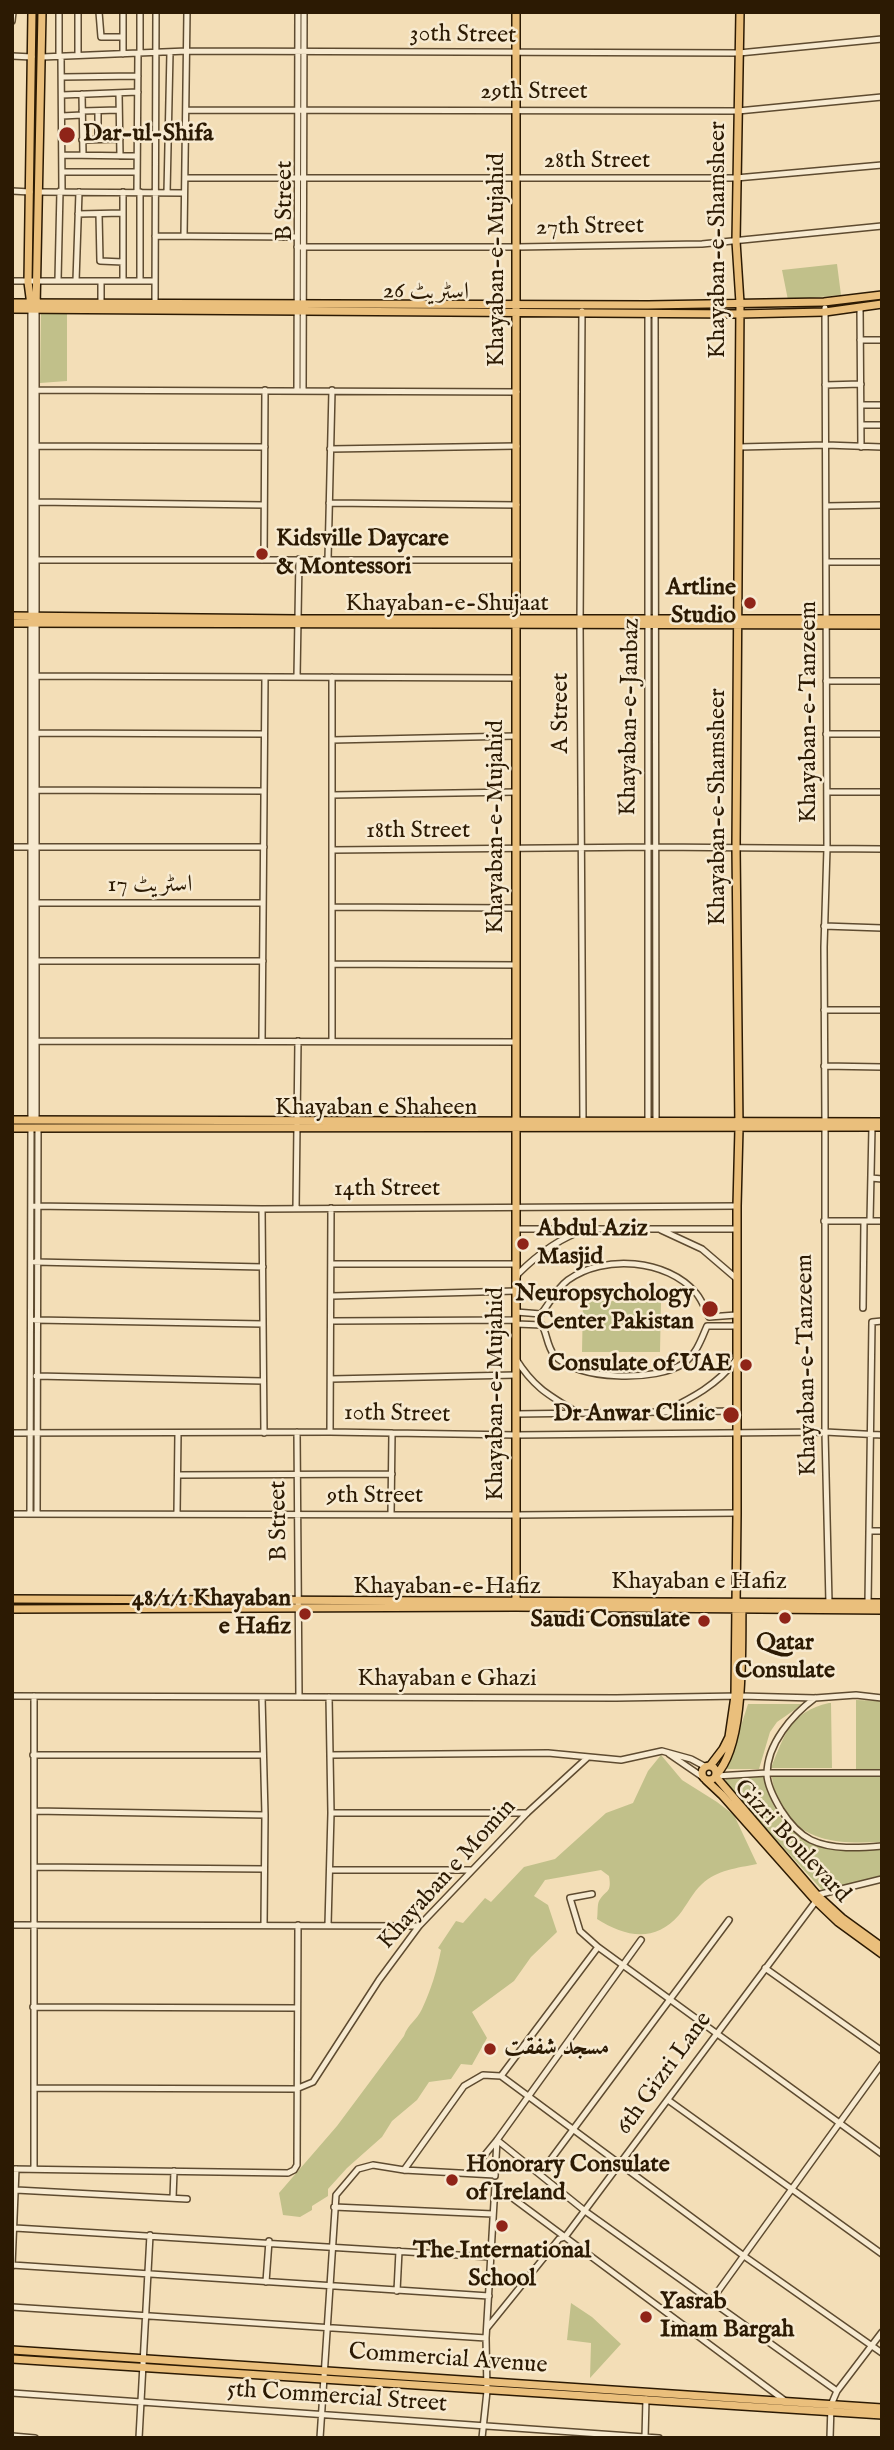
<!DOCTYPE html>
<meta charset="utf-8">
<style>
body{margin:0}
#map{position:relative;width:894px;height:2450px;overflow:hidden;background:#f3deb7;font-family:"IM FELL English",serif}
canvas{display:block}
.frame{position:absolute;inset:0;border:14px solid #2c1a03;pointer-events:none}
</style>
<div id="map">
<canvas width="894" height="2450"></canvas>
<div class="frame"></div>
</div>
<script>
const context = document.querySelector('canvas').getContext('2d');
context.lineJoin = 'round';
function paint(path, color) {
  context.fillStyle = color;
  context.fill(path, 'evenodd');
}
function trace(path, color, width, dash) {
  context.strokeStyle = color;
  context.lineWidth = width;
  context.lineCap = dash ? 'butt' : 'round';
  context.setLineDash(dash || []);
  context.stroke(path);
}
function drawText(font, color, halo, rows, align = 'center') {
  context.font = font + ' "IM FELL English",Amiri,serif';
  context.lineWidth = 5;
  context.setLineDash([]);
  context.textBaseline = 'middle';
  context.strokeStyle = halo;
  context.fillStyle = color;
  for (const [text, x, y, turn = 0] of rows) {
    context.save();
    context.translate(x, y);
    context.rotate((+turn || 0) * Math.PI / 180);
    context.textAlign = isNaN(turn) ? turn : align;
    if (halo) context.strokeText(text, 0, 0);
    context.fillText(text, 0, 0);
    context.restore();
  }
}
const green = new Path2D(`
 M837,264l4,31 -53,5 -6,-30z
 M41,310h26v71l-27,2z
 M583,1301h78l-1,51h-78z
 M856,1700l26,1v70h-26z
 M829,1703h2l1,65h-61c14,-34 19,-56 58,-65z
 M748,1704h55l-26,18 -7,10 -11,37h-32z
 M661,1755l21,25 35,22 17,13 23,49c-20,4 -40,6 -55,20 -9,8 -15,21 -23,31 -24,28 -54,22 -82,4 1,-5 0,-14 2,-18 7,-12 13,-7 10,-25l-8,-6 -56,10 -11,16 14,9 9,27 -26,25 -17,24 -42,31 15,26 -15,27 -11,-1 -10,15 -22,3 -12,18 -25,21 -10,16 -35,31 -19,21v7l-16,10v4l-12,7 -17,-2 -4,-22 58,-67 67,-90c4,-12 13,-16 18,-27 9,-19 15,-39 19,-59l-3,-2 18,-27 7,2 22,-25 6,4 33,-35 31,-8 51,-46 27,-10 15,-32z
 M819,1774l44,2 1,-2 18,2v66c-36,1 -73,3 -96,-29 -7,-10 -13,-23 -14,-36l46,-1z
 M764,1775c14,69 56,78 118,74v29l-59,13 -97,-106v-8z
 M571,2303l21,14 29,27 -31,34 1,-35 -24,-3z`);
const minor = new Path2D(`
 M59,12v44
 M78,12v43
 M99,12l2,25h22
 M123,12v42
 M140,12v41
 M12,21l1,-9
 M12,56l20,1
 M61,56l1,135
 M42,57l145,-6 552,2 143,-14
 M62,77l76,-1
 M119,93l1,63
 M82,94l1,61
 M62,95l76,-3
 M186,110l552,1 144,-14
 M82,111l37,-1
 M62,116l20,-1
 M98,139v-28
 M82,140l38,-1
 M63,155l74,1
 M63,172h74
 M185,178h551l146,-13
 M12,191l18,1
 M39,192l145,1
 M137,192l1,-139
 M167,193l3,-141
 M78,214l45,-1
 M99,214l1,47 23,1
 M155,236l142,1
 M184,236l3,-224
 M297,247h220l185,-3 180,-18
 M58,280l2,-89
 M12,281h143
 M76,281l3,-89
 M101,281v24
 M123,281v-89
 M140,281v-89
 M155,303l1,-291
 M860,307l1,140
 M825,308l2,540 -3,99 1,175
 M36,309v811
 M582,311l-2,313 3,497
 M648,313v808
 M655,313l1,808
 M860,340h22
 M825,385l36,-1
 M33,390l484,2
 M297,390l1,-378
 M303,390l1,-378
 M861,405h21
 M861,425h21
 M33,446l232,1
 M739,447l87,-2 56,2
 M330,449l187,-3
 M36,502l228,3
 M329,503l188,2
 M826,506l56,-1
 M264,559l1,-169
 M328,559l4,-169
 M33,560h484
 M827,562h55
 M33,676l484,2
 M297,677l2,-118
 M826,681h56
 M35,733l229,1
 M826,734h56
 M332,740l184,-4
 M35,790l229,1
 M827,792h55
 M332,795l184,-3
 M12,847h252
 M332,850l323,-3 227,2
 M35,903h228
 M332,907l184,1
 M824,926l58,2
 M35,961h228
 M332,964l184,1
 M824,1010h58
 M262,1040l3,-363
 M33,1041l483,1
 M332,1041v-364
 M824,1066l58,1
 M31,1120v-811
 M825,1127v305l4,171
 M871,1178l11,1
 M31,1206l231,3 475,-3
 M262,1209l2,224
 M296,1209l2,-168
 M824,1221h58
 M870,1221l2,-94
 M516,1229h221
 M661,1230l41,19 35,30
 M35,1262l228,5
 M332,1264h184
 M517,1277l1,-3c19,-19 41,-36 67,-44
 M332,1296l184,-5
 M863,1308l1,-87
 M516,1312l25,2c9,-11 15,-25 27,-34 36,-26 99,-21 128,13 6,7 9,16 13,24l27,-2
 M35,1320l228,4
 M332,1321l184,-1
 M516,1324l26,1c5,9 5,21 12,30 22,26 104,27 130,8 13,-10 17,-23 23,-37h29
 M516,1359c18,29 34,37 62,54
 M36,1376l227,5
 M331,1379l185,-4
 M665,1411c27,-13 52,-26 71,-51
 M516,1414l220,-3
 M297,1432l2,265
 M330,1432l1,-224
 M12,1433l318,-1 186,3 309,-3 57,3
 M178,1475l214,-1
 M37,1513l1,-384
 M177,1513l1,-80
 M12,1514l504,1 221,-2
 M30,1514l1,-386
 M391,1514l1,-81
 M869,1531h13
 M868,1603l4,-281 10,-1
 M12,1696l604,2 124,-2 75,2 41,-3 26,3
 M262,1697l3,118 -1,110
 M815,1698c-23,17 -48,46 -48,76 0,12 8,26 14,36 7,11 18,24 30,30 21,10 49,8 71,6
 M669,1754l35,24
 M33,1755h229
 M330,1755l218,-2 73,7 41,-9 29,8 15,8
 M716,1776l51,-3h115
 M34,1811l231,4
 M331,1813h196
 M34,1867l230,2
 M330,1870h140
 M592,1894l-22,4 10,33 18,16 284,207
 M817,1895l65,-16
 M12,1925l407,1
 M328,1925l3,-112 -2,-116
 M765,1968l117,83
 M33,2007l263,1
 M501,2076l243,180 138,97
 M501,2076l97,-129
 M35,2088l261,1 17,-7 66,-102 40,-54 108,-113 60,-55
 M668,2100l214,154
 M497,2140l88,71 252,180
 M12,2169l276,4 6,-3 3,-5 1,-240
 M34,2169v-473
 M404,2170l60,-84 19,-11 18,1
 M470,2173l27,-33 144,-200
 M540,2174l189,-254
 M495,2176l2,-36
 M495,2185l289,215
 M16,2190l171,9
 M173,2198l1,-27
 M334,2207l159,7
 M15,2228l476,29
 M12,2265l477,31
 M12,2266l4,-97
 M266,2282l3,-41
 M397,2291l2,-40
 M711,2301l171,-237
 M12,2307l474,31
 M487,2328l72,-89 6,-2 251,-336
 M12,2393l647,45
 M12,2436l23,2
 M139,2438l11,-203
 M320,2438l16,-243 22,-26 15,-4 31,5 91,5
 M482,2438l5,-47 -1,-53 9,-153
 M645,2438l1,-39
 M830,2438l1,-33 6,-14 45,-59`);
const major = new Path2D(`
 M12,303l636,2 176,-3 58,-7
 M31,305l-3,-23 4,-270
 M36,308l6,-296
 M12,309l727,5 86,-2 57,-8
 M12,616l285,3h585
 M12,623l870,2
 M12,1120l870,2
 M12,1128l870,-1
 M12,1599l870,4
 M516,1607v-1595
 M12,1609l504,-2 366,3
 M702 1773a7 7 0 1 1 14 0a7 7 0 1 1-14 0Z
 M710,1766l13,-17 6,-12 6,-41 2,-183v-307l2,-78 -3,-281 4,-544 -4,-62 4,-229
 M716,1775c30,-31 25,-127 26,-169
 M716,1777l101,118 25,23 40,29
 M706,1780l16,15 94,106 22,21 44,32
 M12,2350l870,58
 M12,2359l870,56`);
const markers = [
 [67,135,9,"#8f2418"],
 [262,554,7,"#8f2418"],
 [750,603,7,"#8f2418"],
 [523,1244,7,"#8f2418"],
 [710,1309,9,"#8f2418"],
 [746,1365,7,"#8f2418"],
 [731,1415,9,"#8f2418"],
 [305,1614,7,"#8f2418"],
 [785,1618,7,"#8f2418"],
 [704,1621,7,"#8f2418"],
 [490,2049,7,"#8f2418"],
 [452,2180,7,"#8f2418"],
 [502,2226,7,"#8f2418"],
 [646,2317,7,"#8f2418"]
];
const streetNames = [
 ["30th Street",463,36,1],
 ["29th Street",534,93],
 ["28th Street",597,162],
 ["B Street",286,201,-90],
 ["27th Street",590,228,-1],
 ["Khayaban-e-Shamsheer",719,240,-90],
 ["Khayaban-e-Mujahid",498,260,-90],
 ["اسٹریٹ 26",426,293,1],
 ["Khayaban-e-Shujaat",447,605],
 ["Khayaban-e-Tanzeem",810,712,-90],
 ["A Street",562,713,-90],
 ["Khayaban-e-Janbaz",631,717,-89],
 ["Khayaban-e-Shamsheer",719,807,-90],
 ["Khayaban-e-Mujahid",497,827,-90],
 ["18th Street",418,832],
 ["اسٹریٹ 17",150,886],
 ["Khayaban e Shaheen",376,1109],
 ["14th Street",387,1190],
 ["Khayaban-e-Tanzeem",808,1365,-91],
 ["Khayaban-e-Mujahid",497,1394,-90],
 ["10th Street",397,1415,1],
 ["9th Street",375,1497],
 ["B Street",280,1521,-91],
 ["Khayaban e Hafiz",699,1583],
 ["Khayaban-e-Hafiz",447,1588],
 ["Khayaban e Ghazi",447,1680],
 ["Gizri Boulevard",791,1842,47],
 ["Khayaban e Momin",448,1875,-48],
 ["6th Gizri Lane",665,2074,-54],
 ["Commercial Avenue",448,2360,4],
 ["5th Commercial Street",337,2398,4]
];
const poiNames = [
 ["Dar-ul-Shifa",83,135],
 ["Kidsville Daycare",276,540],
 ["& Montessori",276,568],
 ["Artline",736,589,"right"],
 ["Studio",736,617,"right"],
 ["Abdul Aziz",537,1230],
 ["Masjid",537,1258],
 ["Neuropsychology",694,1295,"right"],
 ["Center Pakistan",694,1323,"right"],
 ["Consulate of UAE",732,1365,"right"],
 ["Dr Anwar Clinic",715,1415,"right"],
 ["48/1/1 Khayaban",291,1600,"right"],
 ["e Hafiz",291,1628,"right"],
 ["Saudi Consulate",690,1621,"right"],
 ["Qatar",785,1644,"center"],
 ["Consulate",785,1672,"center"],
 ["مسجد شفقت",504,2049],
 ["Honorary Consulate",466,2166],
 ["of Ireland",466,2194],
 ["The International",502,2252,"center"],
 ["School",502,2280,"center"],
 ["Yasrab",660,2303],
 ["Imam Bargah",660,2331]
];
paint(green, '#c1c08a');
trace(minor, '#5e4b30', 8);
trace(major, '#2c1a03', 10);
trace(minor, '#f7ead0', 5);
trace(major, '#eabf7c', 7);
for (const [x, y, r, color] of markers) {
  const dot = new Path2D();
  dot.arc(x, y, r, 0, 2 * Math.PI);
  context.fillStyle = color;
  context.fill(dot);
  trace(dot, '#f7ead0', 2.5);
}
drawText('24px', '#2c1a03', '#f7ead0', streetNames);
drawText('bold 24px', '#2c1a03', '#f7ead0', poiNames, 'left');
</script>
